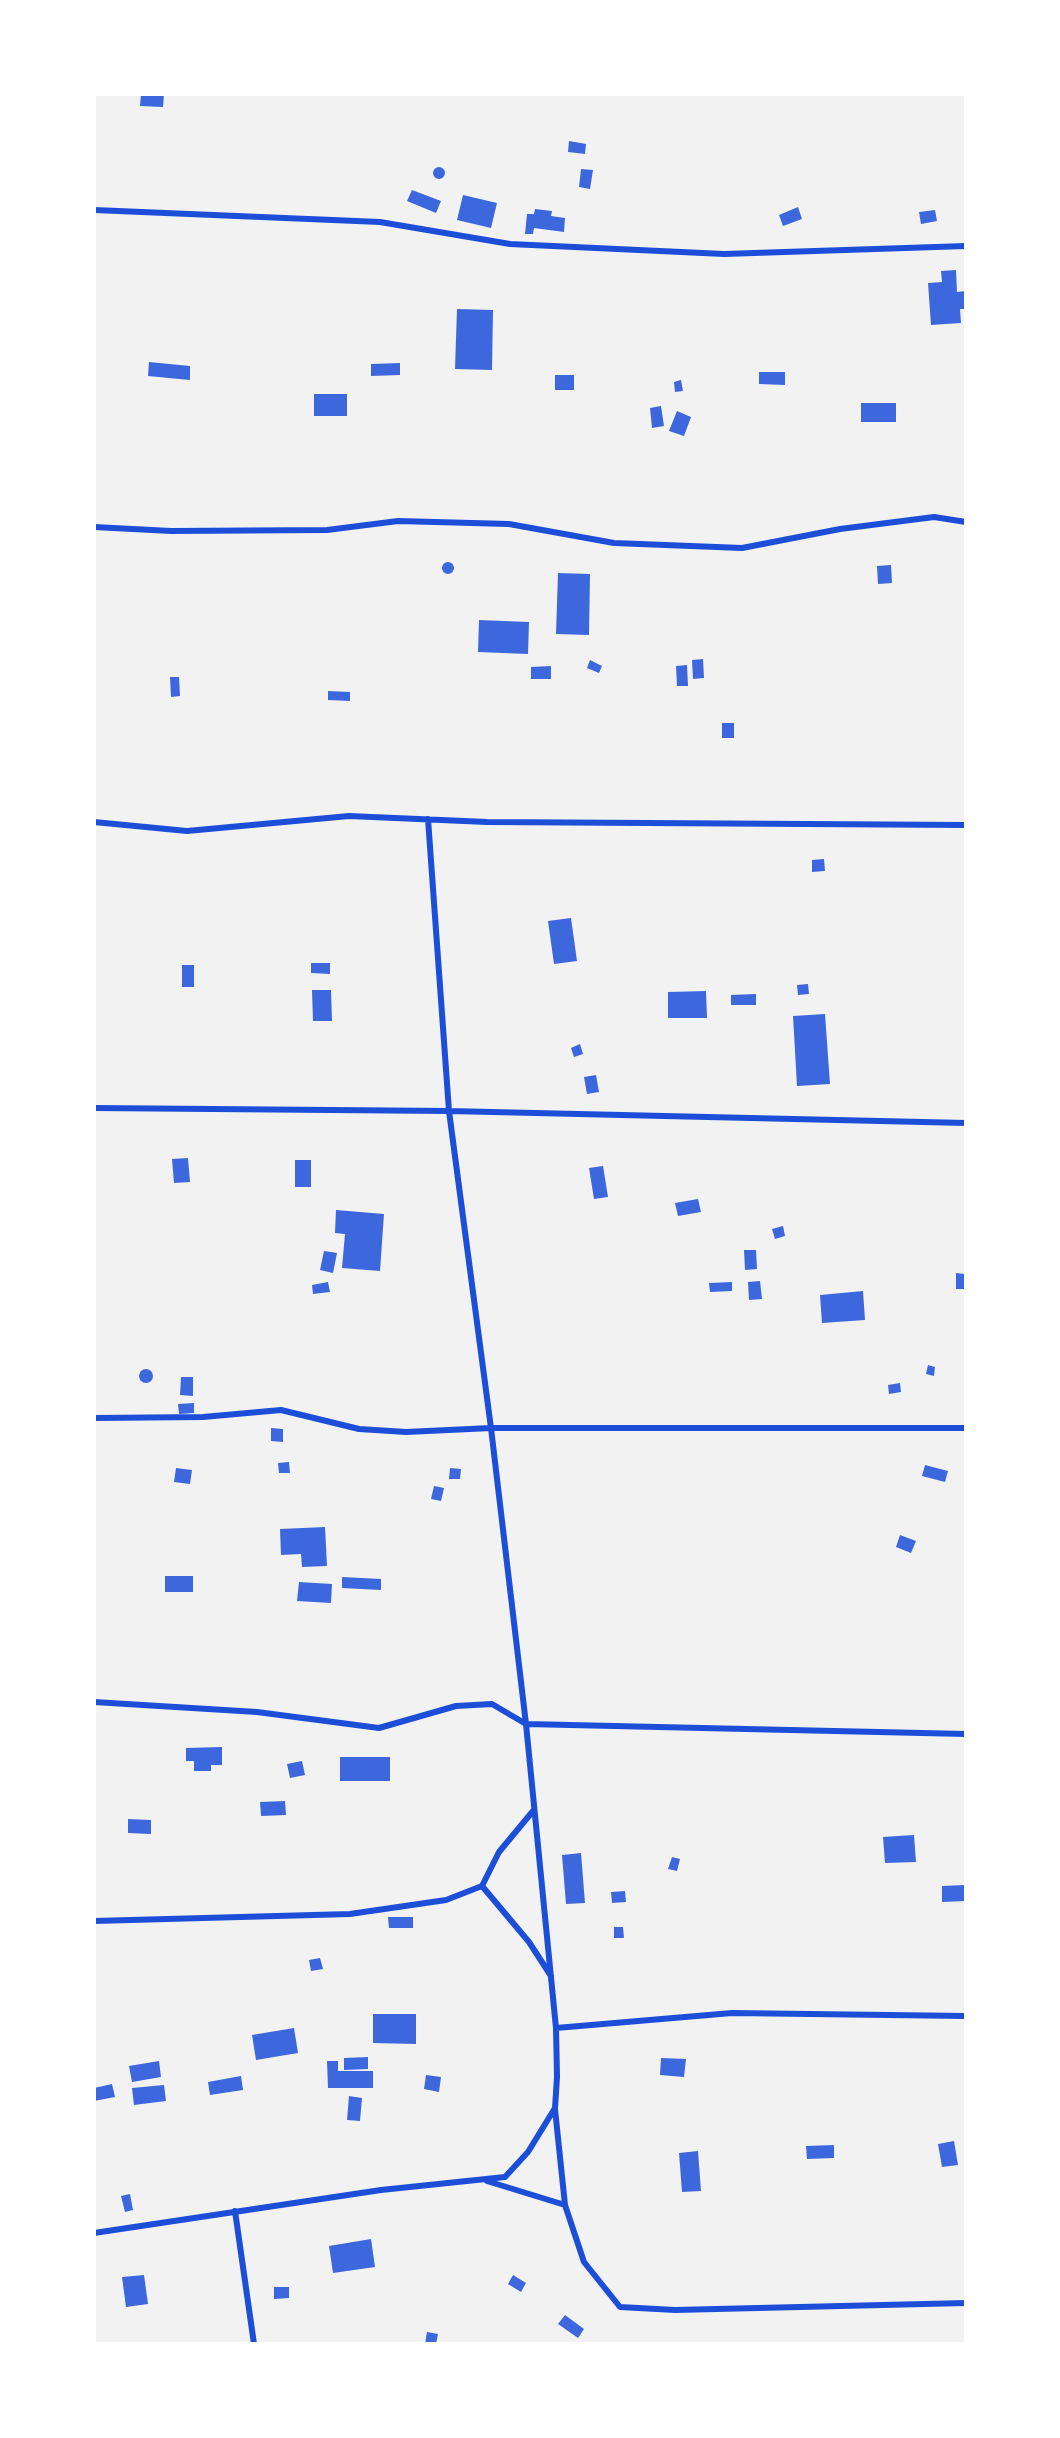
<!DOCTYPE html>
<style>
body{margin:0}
#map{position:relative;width:1060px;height:2438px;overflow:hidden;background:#f2f2f2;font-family:Raleway,sans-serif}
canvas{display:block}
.frame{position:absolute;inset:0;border:96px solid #fff;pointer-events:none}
</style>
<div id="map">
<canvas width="1060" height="2438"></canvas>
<div class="frame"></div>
</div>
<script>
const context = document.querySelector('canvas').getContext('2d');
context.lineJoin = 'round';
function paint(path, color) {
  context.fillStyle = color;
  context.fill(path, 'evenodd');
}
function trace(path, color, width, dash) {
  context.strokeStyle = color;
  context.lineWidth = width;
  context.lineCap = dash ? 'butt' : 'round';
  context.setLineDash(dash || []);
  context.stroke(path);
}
const building = new Path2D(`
 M141,94h23l-1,13 -23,-1z
 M569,141l17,3 -1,10 -17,-2z
 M433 173a6 6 0 1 1 12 0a6 6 0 1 1-12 0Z
 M581,169l12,1 -3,19 -11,-2z
 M412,190l29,11 -5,12 -29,-12z
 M463,195l34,8 -6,25 -34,-8z
 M798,207l4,12 -19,7 -4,-11z
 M535,209l17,2 -1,5 14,2 -1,14 -30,-4 -1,6h-8l2,-20h7z
 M935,210l2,11 -16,3 -2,-12z
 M956,270l1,22 9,-1v18h-6l1,14 -30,2 -3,-42 14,-1 -1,-11z
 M457,309l36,1 -1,60 -37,-1z
 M149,362l41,4v14l-42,-4z
 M400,363v12l-29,1v-12z
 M759,372h26v13l-26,-1z
 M555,375h19v15h-19z
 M681,380l2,11 -8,1 -1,-10z
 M314,394h33v22h-33z
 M861,403h35v19h-35z
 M661,406l3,20 -12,2 -2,-20z
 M677,411l14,6 -7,19 -15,-5z
 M442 568a6 6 0 1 1 12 0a6 6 0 1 1-12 0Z
 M891,565l1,18 -14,1 -1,-18z
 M558,573l32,1 -1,61 -33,-1z
 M479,620l50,2 -1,32 -50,-2z
 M703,659l1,19 -11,1 -1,-19z
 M590,660l12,6 -3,7 -12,-5z
 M687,665l1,21h-11l-1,-20z
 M551,666v13h-20v-12z
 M170,677h9l1,19 -9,1z
 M328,691l22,1v9l-22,-1z
 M722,723h12v15h-12z
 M824,859l1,12 -13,1v-12z
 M571,918l6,43 -23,3 -6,-43z
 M311,963h19v11l-19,-1z
 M182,965h12v22h-12z
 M808,984l1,10 -11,1 -1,-10z
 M312,990h19l1,31h-19z
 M706,991l1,27h-39v-26z
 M756,994v11h-25v-10z
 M825,1014l5,70 -33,2 -4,-70z
 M580,1044l3,10 -9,3 -3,-9z
 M596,1075l3,17 -12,2 -3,-17z
 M188,1158l2,24 -16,1 -2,-24z
 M295,1160h16v27h-16z
 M603,1166l5,31 -14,2 -5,-31z
 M698,1199l3,13 -23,4 -3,-13z
 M336,1210l48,4 -4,57 -38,-3 3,-34 -10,-1z
 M783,1226l2,10 -10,3 -3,-10z
 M744,1250h12l1,19 -12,1z
 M324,1251l13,2 -4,20 -13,-3z
 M956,1273l9,1v15h-9z
 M760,1281l2,18 -13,1 -1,-18z
 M328,1282l2,10 -17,2 -1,-9z
 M732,1282v9l-22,1 -1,-9z
 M863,1291l2,29 -43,3 -2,-28z
 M928,1365l7,2 -1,9 -8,-2z
 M139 1376a7 7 0 1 1 14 0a7 7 0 1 1-14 0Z
 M181,1377h12v19l-13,-1z
 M900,1383l1,9 -12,2 -1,-9z
 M194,1403v10l-15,1 -1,-10z
 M271,1428l12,1v13l-12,-1z
 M289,1462l1,11h-11l-1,-10z
 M925,1465l23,6 -3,11 -23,-6z
 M176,1468l16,2 -2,14 -16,-2z
 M450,1468l11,1 -1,10h-11z
 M434,1486l10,2 -3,13 -10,-2z
 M325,1527l2,39 -25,1 -1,-13 -20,1 -1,-26z
 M900,1535l16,6 -5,12 -15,-6z
 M165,1576h28v16h-28z
 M342,1577l39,2v11l-39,-2z
 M299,1582l33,2 -1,19 -34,-2z
 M222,1747v18h-11v6h-17v-10h-8v-13z
 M340,1757h50v24h-50z
 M302,1761l3,14 -15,3 -3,-14z
 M285,1801l1,14 -25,1 -1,-14z
 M128,1819l23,1v14l-23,-1z
 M914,1835l2,27 -31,1 -2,-26z
 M581,1853l4,50 -19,1 -4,-49z
 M672,1857l8,2 -3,12 -9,-2z
 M965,1885l1,16 -24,1v-16z
 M625,1891l1,11 -14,1 -1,-11z
 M388,1917h25v11h-24z
 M614,1927h9l1,11h-10z
 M320,1958l3,11 -12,2 -2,-11z
 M373,2014h43v30l-43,-1z
 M294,2028l4,25 -42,7 -4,-25z
 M368,2057v12l-24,1v-12z
 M661,2058l25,1 -2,18 -24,-2z
 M159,2061l2,16 -29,5 -3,-16z
 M327,2061h11v10h35v17h-45z
 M426,2075l15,2 -2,15 -15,-3z
 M241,2076l2,14 -33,5 -2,-13z
 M112,2084l3,13 -21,4v-13z
 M164,2085l2,16 -32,4 -2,-17z
 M349,2096l13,2 -2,23 -13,-1z
 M954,2141l4,24 -16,2 -4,-23z
 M834,2145v13l-27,1 -1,-13z
 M698,2151l3,40 -19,1 -3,-39z
 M130,2194l3,16 -8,2 -4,-16z
 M371,2239l4,28 -42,6 -4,-27z
 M144,2275l4,29 -22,3 -4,-30z
 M513,2275l13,8 -5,9 -13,-8z
 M274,2287h15v11l-15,1z
 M565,2315l19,14 -6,9 -20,-14z
 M427,2332l11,2 -2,10h-11z`);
const minor = new Path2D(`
 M94,210l286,12 130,22 214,10 242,-8
 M94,527l77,4 156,-1 71,-9 111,3 105,19 128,5 98,-19 94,-12 32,5
 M94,822l93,9 162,-15 138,6 479,3
 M94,1108l355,3 517,12
 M94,1418l109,-1 78,-7 78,19 47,3 85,-4h475
 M94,1702l163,10 122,16 77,-22 36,-2 34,20 440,10
 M482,1886l47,56 22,34
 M94,1921l256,-7 96,-14 36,-14 17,-34 34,-41
 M556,2028l176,-15 234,3
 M555,2109l10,96 19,57 36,45 55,3 291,-7
 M487,2181l78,24
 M235,2211l19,133
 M94,2233l287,-43 124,-13 23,-25 27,-44 2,-31 -1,-49 -30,-304 -35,-296 -42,-317 -21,-292`);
paint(building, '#3d67dc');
trace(minor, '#1d4ed8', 6);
</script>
